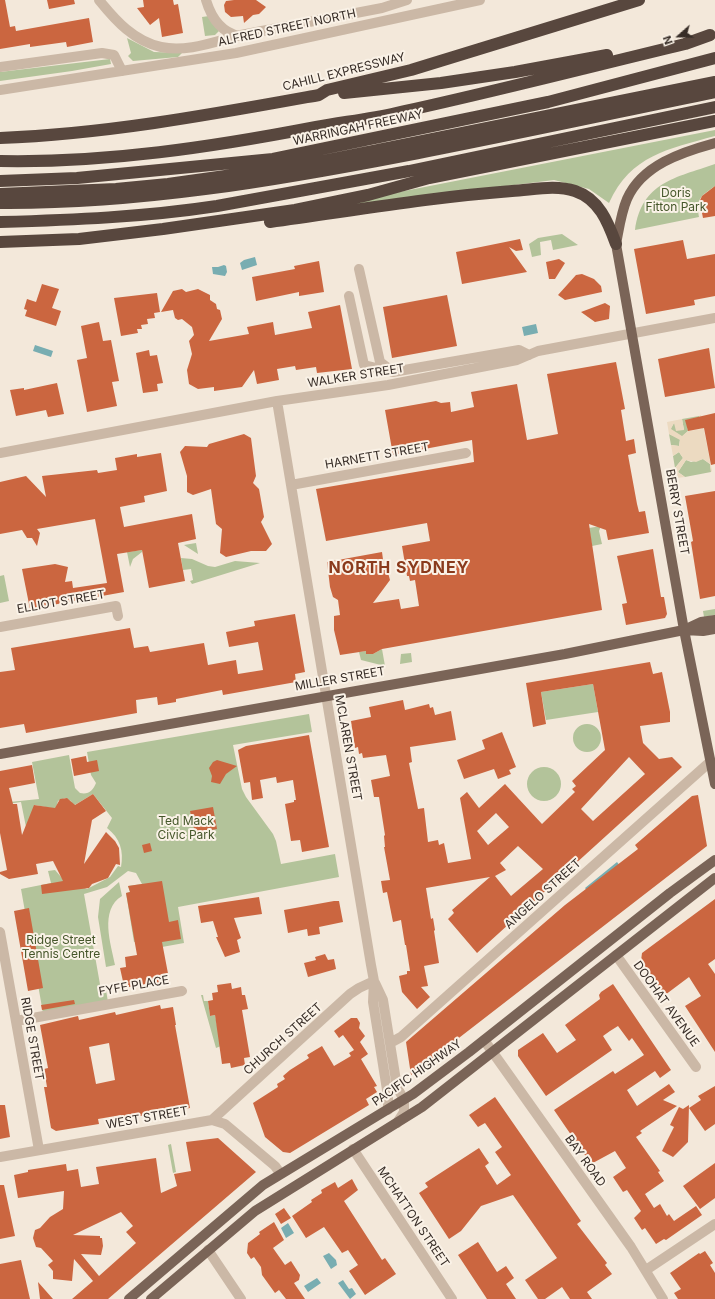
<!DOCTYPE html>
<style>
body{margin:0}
#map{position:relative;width:715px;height:1299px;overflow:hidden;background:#f3e8da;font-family:Inter,sans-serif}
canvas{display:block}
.north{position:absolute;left:659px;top:16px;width:40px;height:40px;-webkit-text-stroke:3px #faf2e7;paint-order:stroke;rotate:250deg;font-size:11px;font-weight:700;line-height:16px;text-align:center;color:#372d27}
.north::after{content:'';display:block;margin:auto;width:14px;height:18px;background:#372d27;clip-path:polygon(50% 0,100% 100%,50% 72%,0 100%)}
</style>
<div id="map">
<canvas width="715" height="1299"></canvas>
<div class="north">N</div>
</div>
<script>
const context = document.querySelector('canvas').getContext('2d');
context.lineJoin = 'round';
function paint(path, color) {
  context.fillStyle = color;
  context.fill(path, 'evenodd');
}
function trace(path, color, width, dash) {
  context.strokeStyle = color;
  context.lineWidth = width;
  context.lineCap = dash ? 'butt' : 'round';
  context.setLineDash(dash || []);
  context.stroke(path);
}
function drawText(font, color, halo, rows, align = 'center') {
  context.font = font + ' Inter,sans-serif';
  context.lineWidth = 4;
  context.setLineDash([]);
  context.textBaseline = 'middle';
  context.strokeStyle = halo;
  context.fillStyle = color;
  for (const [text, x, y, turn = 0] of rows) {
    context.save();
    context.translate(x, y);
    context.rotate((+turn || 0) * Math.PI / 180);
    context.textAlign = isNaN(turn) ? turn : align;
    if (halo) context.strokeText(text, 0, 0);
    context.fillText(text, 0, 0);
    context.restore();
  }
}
const green = new Path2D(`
 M209,16l10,15 -4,4 -10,1 -3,-19z
 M127,38l27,14 28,1 -4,4 -45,4 -5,-5 3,-3z
 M110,59l1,5 -39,7 -72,10v-9z
 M715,130v6c-47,13 -84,19 -106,67l-20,-14 -35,-9 -207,26 42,-12z
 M715,164v22c-14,10 -19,12 -16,31l-64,13c7,-48 40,-52 80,-66z
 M562,234l16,11 -25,5 -2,-10 -11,2 1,13 -9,2 -3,-13 9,-6z
 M699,416l1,2 -14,2 2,11 -6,6 -12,-8 4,-6 10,7 -2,-11z
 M669,434l11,5 -1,7 -8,-1z
 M679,452l4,6 -8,10 -2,-12z
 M703,459l7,5 1,8 -26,5 -7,-5 8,-12 5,2z
 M601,526l-2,5 3,13 -10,2 -3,-18z
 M196,543l2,11 -14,-9z
 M142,550v2l-9,7 -3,8 -3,-15z
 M181,558l11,1 16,7 7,1 20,-6 25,2 -68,21 -2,-3 3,-1 -2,-11 -8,1z
 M4,575l5,26 -9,2v-27z
 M715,609v6l-11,2 -1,-6z
 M382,649l3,17 -24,-6 -2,-8 7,-1 7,3z
 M411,653l1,9 -12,2 1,-10z
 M593,684l5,28 -52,8 -5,-28z
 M309,714l3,18 -79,13 9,44 4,8 27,37 3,7 5,23 54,-10 4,23 -161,30 6,36 -44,8 -2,-10 -4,1 -8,-49 4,-1 -2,-6 14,-2 -6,-11 -8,-2 -21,16 -23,7 17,96h5l2,12 -65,11 -22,-124 30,-6 -3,-12 7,-1 7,8 25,11 23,-12 8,-11 3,1c3,-16 -1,-29 -14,-39l5,-10 -19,-24 -20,12 -2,-5 -6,-3 -7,3 -2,8 -21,-4 -9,22 -5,-25 -21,3v-2l39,-4 -7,-37 37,-7 6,33 5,5c9,2 13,-3 16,-10l-5,-8 -4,-23z
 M573 738a14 14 0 1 1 28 0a14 14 0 1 1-28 0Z
 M527 784a17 17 0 1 1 34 0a17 17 0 1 1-34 0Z
 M119,882l3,14c-23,14 -11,48 -7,69l-9,2 -8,-50 2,-18z
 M201,995h2l1,6h4l2,15 5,-1 6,31 -5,2z
 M171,1144l5,28 -3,1 -5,-28z`);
const plaza = new Path2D(`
 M701,415l11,56 -1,1 -1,-8 -7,-5 -7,3 -10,-2 -8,12 7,5 -8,1 -2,-10 8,-10 -4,-6 -6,4 -2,-11 8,1 1,-6 -11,-6 -2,-12 15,-3 2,11 -8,1 -2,-8 -3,6 11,7 6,-5 14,-2 -3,-13z`);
const water = new Path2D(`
 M255,257l2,8 -15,5 -2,-7 4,-3z
 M224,265l2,1 1,6 -2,4 -12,-2 -1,-7h6z
 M536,324l2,9 -14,3 -2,-9z
 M35,345l18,6 -2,6 -18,-6z
 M617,862l6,8 -34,23 -4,-5z
 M288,1223l6,10 -8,5 -5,-10z
 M329,1253l7,7 1,5 -6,4 -8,-13z
 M317,1278l4,5 -13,9 -4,-6z
 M343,1280l6,9 3,-1 4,6 -6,5 -12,-16z`);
const building = new Path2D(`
 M0,0h5l5,27 5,-1 1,5 73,-13 4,24 -26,5 -1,-5 -36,5v-3l-30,5z
 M47,0h27l1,4 -26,5z
 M143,0h30l1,5 4,-1 5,29 -21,4 -3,-19 -9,7 -13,-17 7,-1z
 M234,0h22l10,7 -7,7 -6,1 -9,8 -1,-7 -12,1 -6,-5 -1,-7 2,-4z
 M715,186v30l-12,2 -2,-10 -5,1 6,-13z
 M520,239l3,11 -7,1 -7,-4 18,25 -65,12 -6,-32z
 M683,240l4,19 28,-5v42l-21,4 1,5 -49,9 -12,-65z
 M559,259l6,4 -10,16h-6l-3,-17z
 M319,261l5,31 -25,4v-4l-43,9 -4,-24 43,-8 -1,-3z
 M582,274l12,5 7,7 1,6 -37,8 -7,-5 18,-20z
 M42,284l17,5 -7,19 9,3 -5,15 -31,-10 2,-6 -3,-1 3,-10 9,3z
 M182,289l4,3 12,-3 12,6v5l6,4 1,5 3,1 2,9 -13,22 40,-7 -2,-7 26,-5 2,13 37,-7 -4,-16 32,-7 12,64 -35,4 -1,-6 -20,3 -1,-4 -18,3 2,11 -22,4 -3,-14 -12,17 -28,4v-4l-16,2 -9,-5 -2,-14 5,-16 -3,-13 5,-6 -2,-8 -10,-8 -4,1 -3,-2 -2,-8 -12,2 12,-21z
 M157,293l3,19 -6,1 1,5 -8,1 1,5 -7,1 1,4h-5l1,4 -17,3 -7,-38z
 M447,295l10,51 -65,12 -9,-51z
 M605,303l5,3 -1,13 -14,3 -14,-10z
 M99,322l4,19 8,-1 8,41 -7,1 5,24 -30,6 -10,-52 10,-2 -6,-32z
 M709,348l6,40 -50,9 -7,-38z
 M149,350l1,6 7,-1 6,28 -6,1 1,7 -15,2 -7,-40z
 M616,362l9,47 -4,1 5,31 8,-2 2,14 -8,2 9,49 2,8 6,-1 4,22 -41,7 -2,-10 -17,-6 13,86 -220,39 -9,5h-7v-3l-26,4 -6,-25v-14l6,-1 -2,-15 -5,-3 -3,-10 -3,-25 55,-10 2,15 3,2 3,11 -17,23 26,-4 2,10 18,-3 -4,-26 -5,1 -1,-5h-2l-5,-30 28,-5 -3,-18 -101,18 -10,-52 158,-27 -2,-22 -79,15 -8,-45 51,-9 5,2 9,-1 1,10 23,-5 -3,-15 46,-8 10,56 31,-6 -11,-60z
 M57,383l7,31 -16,3 -2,-7 -30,6 -6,-26 14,-2v2z
 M715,413v51l-4,1 -7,-37 -16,3 -3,-11z
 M244,434l7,4 5,38 -3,7 6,6 5,28 -3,5 11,22 -6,7h-15l-25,6 -6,-4 2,-24 -6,-5 -5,-35 -18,6 -6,-3v-16l-7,-24 5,-6 22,1 2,-3z
 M161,453l6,38 -23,5 1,6 -25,5 4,20 68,-13 4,25 -18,4 7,38 -36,7 -7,-38 -25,4 7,38 -94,17 -8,-40 33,-5 13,3 -3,15 7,-1 1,7 34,-5 -12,-64 -58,10 3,4 -3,13 -5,-8h-5l-5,-8 -22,4v-52l26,-6 20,21 -4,-21 55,-6 1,3 19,-3 -2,-12 22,-4v3z
 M715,491v105l-15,3 -9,-57 2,-1 -8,-45z
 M653,549l8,48h3l3,17 -2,4 -39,7 -4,-21 5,-1 -10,-47z
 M295,614l10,58 -10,2 1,8 -73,13 -1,-5 -46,9v3l-18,3 -1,-8 -21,3 1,13 -111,20 -2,-9 -24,4v-56l15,-2 -4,-22 119,-20 4,20 14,-2 2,6 54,-9 4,22 28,-5 2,14 25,-4 -5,-28 -29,5 -3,-15 29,-6 -1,-5z
 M650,662l3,12 9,-2 8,40v10l-30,4 3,17 16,16 13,-2 10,10 -205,186 -29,-34 6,-6 -2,-3 38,-33 -64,11 5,31 2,-1 2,12 -1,1 5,32 -15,3 4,20 -7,1 9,10 -13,12 -15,-17 -3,-16 8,-2v-3h3l-4,-26h-1l-4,-25 -8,2 -6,-30 -4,1 -2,-12 9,-1 -6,-33h1l-1,-11 1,-1 -6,-38h-5l-3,-17 19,-4 -4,-21 -23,3 -1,-5 -3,1 -1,-7 -3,1 -4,-27 20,-4 -2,-10 34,-7 2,10 24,-6 1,4 3,-1 2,8 16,-4 5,29 -46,7 2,15 -3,1 9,46 6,-1 4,34 10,-2 1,5 5,-2 4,20 23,-4 -11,-61 7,-6 12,16 26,-24 37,40 33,-32 -3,-3 4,-3 -4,-5 33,-31 -12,-66 -52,8 5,32 -13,3 -7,-44zM629,757l16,17 -52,47 -12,-12zM496,813l13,14 -21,18 -11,-14zM518,846l25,23 -32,27 -16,-20 11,-6 -6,-7z
 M502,732l14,35 -7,3 2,4 -13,5 -4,-10 -30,10 -7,-19 28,-11 -3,-9z
 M309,735l20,112 -27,5 -2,-12 -9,1 -6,-37 9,-2v-2h2l-3,-20 -16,3 -1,-6 -16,3 3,18 -11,2 -2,-18 -6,1 -6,-33 8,-4z
 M86,756l1,6 10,-2 2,11 -25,5 -3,-17z
 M217,760l20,6 -11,8 -6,10 -9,-2 1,-6 -3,-8 4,-6z
 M32,765l3,18 -26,5 4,16h4l5,31 12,-30 21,3 5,-9 7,-1 8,7 18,-11 13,17 -14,9 -8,44 22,-32 9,9 4,7 1,17 -4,-1 -8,14 -16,6 -3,4 -47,6 -1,-9 22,-4 -10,-20 -17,3 2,10 -29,5 -9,-5v-2l7,-2 -7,-37v-62z
 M698,795l9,51 -296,229 -5,-33 159,-137 73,-56 -3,-4 57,-49z
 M213,807l4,22 -22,4 -5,-22z
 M150,843l2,8 -8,2 -2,-8z
 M162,881l7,41 9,-2 3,19 -19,3 8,42 -18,3 -1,-4 -22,4v-2l-5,1 -4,-18 6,-1 -1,-10 12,-2 -11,-62 4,-1 -2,-6z
 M259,897l3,17 -28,4 7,20 -4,2 3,12 -15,5 -9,-20h2l-5,-16 -12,2 -3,-17z
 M715,899v60l-7,5 7,10v78l-30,-46 16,-10 -12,-19 -24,18 -24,-34 1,-8z
 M334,901h5l4,21 -24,5 1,7 -12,2 -1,-7 -19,4 -4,-23z
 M29,908l14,80 -15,3 -14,-80z
 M325,954l3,6 6,-1 2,10 -28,8 -4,-14 12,-3 -1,-3z
 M231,983l1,6 9,-2 1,8h3l3,14 -6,1 8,47 -6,1 1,7 -14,3 -1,-5 -8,1 -7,-49 -5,1 -2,-15 5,-1 -1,-7 6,-1 -1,-7z
 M613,984l58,86 -11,8 -5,-7 -28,19 10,16 32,-22 6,8 -12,8 14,6 -37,25 2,2 -6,4 24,34 -2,1 6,9 -19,13 9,14 6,-4 7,12 2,-2 5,7 22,-15 6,9 -36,25 -2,-1 -8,5 -11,-16 -3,2 -8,-12 7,-7 -14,-21 -4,2 -10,-15 13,-9 -11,-17 -24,13 -37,-54 59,-39 2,3 29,-19 -12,-17 -3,3 -11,-15 -8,5 -7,5 9,14 -66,46 -28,-40v-6l25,-17 14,20 19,-13 -11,-15 35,-26 -1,-4 2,-3z
 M74,1000l1,4 -33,6 -1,-5z
 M160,1005l1,4 12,-2 3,18h-1l15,83 -68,11 -1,-4 -23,4 1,5 -43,7 -5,-3 -7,-41h3l-3,-18 4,-1 -8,-43 38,-9 1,4 36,-8 1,3zM109,1043l6,37 -19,4 -7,-37z
 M351,1018h6l3,5 -1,5 6,8 -5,6 8,12 -7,5 16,27 -3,1 3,5 -11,7 3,6 -79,48 -7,-1 -18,-15 -12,-34 25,-16 -1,-3 8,-5 -2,-3 7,-6 19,-12 -2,-3 15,-9 12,20 17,-10 -2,-3 5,-3 -11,-15 -4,3 -5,-7z
 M715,1086v38l-10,7 -16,-23 12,-8 -3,-4z
 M495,1097l86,124 -4,3 30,39 -2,2 7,9 -25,18 5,7h-22l-8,-12 -17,12h-7l-13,-19 32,-22 -44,-63 -32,11 -20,25 -12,8 -30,-46 9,-6 -3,-4 54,-35 10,15 -4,3 12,19 14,-10 -16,-23 7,-5 -17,-24 -7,4 -9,-12z
 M0,1105h5l5,32 -10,2z
 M689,1105l-1,37 -15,15 -11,-6 12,-24 -4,-2 9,-18 4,2z
 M218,1138l38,34 -148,127h-36l21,-18 -19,-22 -2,22 -19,-2v-8l-5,-6 5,-4 -12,-13 -5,-1 -3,-9 2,-8 5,-2 10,-11 13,-8 1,-18 -46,7 -4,-23 14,-3v-2l38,-6 1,7 11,-2 3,18 18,-3 -3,-17 60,-9 5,35 16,-7 -3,-12 17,-3 -5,-29zM121,1212l12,14 -7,6 10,11 -37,33 -18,-22 20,1 2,-9 -1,-8h-2v-2l-27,-1z
 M715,1163v35l-15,11 -17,-23z
 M352,1179l6,11 -14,11 38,59 3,-2 11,16 -31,21 -16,-24 9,-6 -10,-15 -6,3 -18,-26 -18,11 -14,-22 20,-14 -1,-2 11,-7 -1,-3 14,-8 3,6z
 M0,1185h4l11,51 -15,3z
 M284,1208l7,10 -10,6 -6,-10z
 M274,1222l10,18 -11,8 12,17 6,-4 9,14 -1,5 -5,3 11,16h-19l-7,-9 -4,3 -13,-18 -1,-8 -7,-10 -3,2 -4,-6 1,-10 12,-9 -1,-2z
 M478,1242l19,30 9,-6 8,12 -8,6 10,15h-29l-29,-44z
 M705,1251l8,12 -3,2 5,8v26h-37l-4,-6 7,-4 -11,-16 29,-20 1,1z
 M21,1260l9,39h-30v-35z
 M38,1282l15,17h-13z`);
const minor = new Path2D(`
 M99,0c17,21 35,41 62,47 26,6 55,-6 80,-12 47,-9 94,-18 141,-27l25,-8
 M206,0c5,17 15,32 33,36
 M0,67l102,-14 12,2 8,16
 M0,90l236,-37 244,-53
 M349,296l15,69 29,7 -13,-10 -21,-93
 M393,372l126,-22 10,5
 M277,401l94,564 3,16 -1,21 15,94v14
 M0,453l277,-52 111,-16 129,-25 21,-9 177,-33
 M291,485l175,-32
 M0,627l116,-21 2,10
 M0,932l39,218
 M616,955l80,112
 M375,983l8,17 14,87 7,13v12l-7,11
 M16,1021l166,-30
 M484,1040l147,207 32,52
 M390,1043l11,-6 310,-276
 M212,1120l138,-126 9,-6 15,-7
 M353,1149l99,150
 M0,1157l212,-37 13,4 50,42 5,7
 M208,1250l33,49
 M646,1270l69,-46`);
const major = new Path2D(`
 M715,143c-33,9 -73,22 -88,56 -6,14 -8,30 -11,45l68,386 31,154
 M686,629l15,-7 14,-2
 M0,754l565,-100 119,-24 19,1 12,-2
 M129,1299l134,-114 150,-91 56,-42 201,-159 45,-33
 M151,1299l104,-88 167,-104 293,-229`);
const highway = new Path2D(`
 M344,93l97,-10 74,-11 92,-17
 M0,138c107,-4 214,-24 319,-43l8,-5 84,-20 228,-70
 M0,161c107,2 212,-14 316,-34 27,-5 54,-8 80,-14 97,-21 193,-46 289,-69l25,-9
 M0,181l77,-3 196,-19 275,-57 167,-44
 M0,194l116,-5 52,-5 136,-19 411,-83
 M0,203c138,1 273,-22 408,-48 103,-20 205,-42 307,-63
 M0,222c72,-2 145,-5 217,-16l192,-35 306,-64
 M270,222c81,-11 161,-25 242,-31 20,-1 43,-7 63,0 24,8 33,31 41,53
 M0,242l79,-3 84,-10 132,-19 73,-15 61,-17 286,-57`);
const streetNames = [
 ["ALFRED STREET NORTH",287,28,-12],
 ["CAHILL EXPRESSWAY",344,72,-14],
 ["WARRINGAH FREEWAY",358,128,-12],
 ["WALKER STREET",356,376,-9],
 ["HARNETT STREET",377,456,-10],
 ["BERRY STREET",677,512,80],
 ["ELLIOT STREET",61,602,-10],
 ["MILLER STREET",340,679,-10],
 ["MCLAREN STREET",348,748,80],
 ["ANGELO STREET",543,894,-42],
 ["FYFE PLACE",134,986,-10],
 ["DOOHAT AVENUE",666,1004,54],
 ["RIDGE STREET",32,1039,80],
 ["CHURCH STREET",283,1039,-42],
 ["PACIFIC HIGHWAY",417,1073,-35],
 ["WEST STREET",147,1118,-10],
 ["BAY ROAD",585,1161,54],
 ["MCHATTON STREET",413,1217,56]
];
const parkNames = [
 ["Doris",676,193],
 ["Fitton Park",676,207],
 ["Ted Mack",186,821],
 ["Civic Park",186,835],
 ["Ridge Street",61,940],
 ["Tennis Centre",61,954]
];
const districtNames = [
 ["NORTH SYDNEY",399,568]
];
paint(green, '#b3c39a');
paint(plaza, '#ecdac1');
paint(water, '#78adb1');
paint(building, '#cb6640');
trace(minor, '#cbb8a6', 10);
trace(major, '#7a6457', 10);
trace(highway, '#58473e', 12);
drawText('12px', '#372d27', '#faf2e7', streetNames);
drawText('12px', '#45562a', '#faf2e7', parkNames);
context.letterSpacing = '1px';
drawText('bold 16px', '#8a3a1c', '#faf2e7', districtNames);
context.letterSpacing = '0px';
</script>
